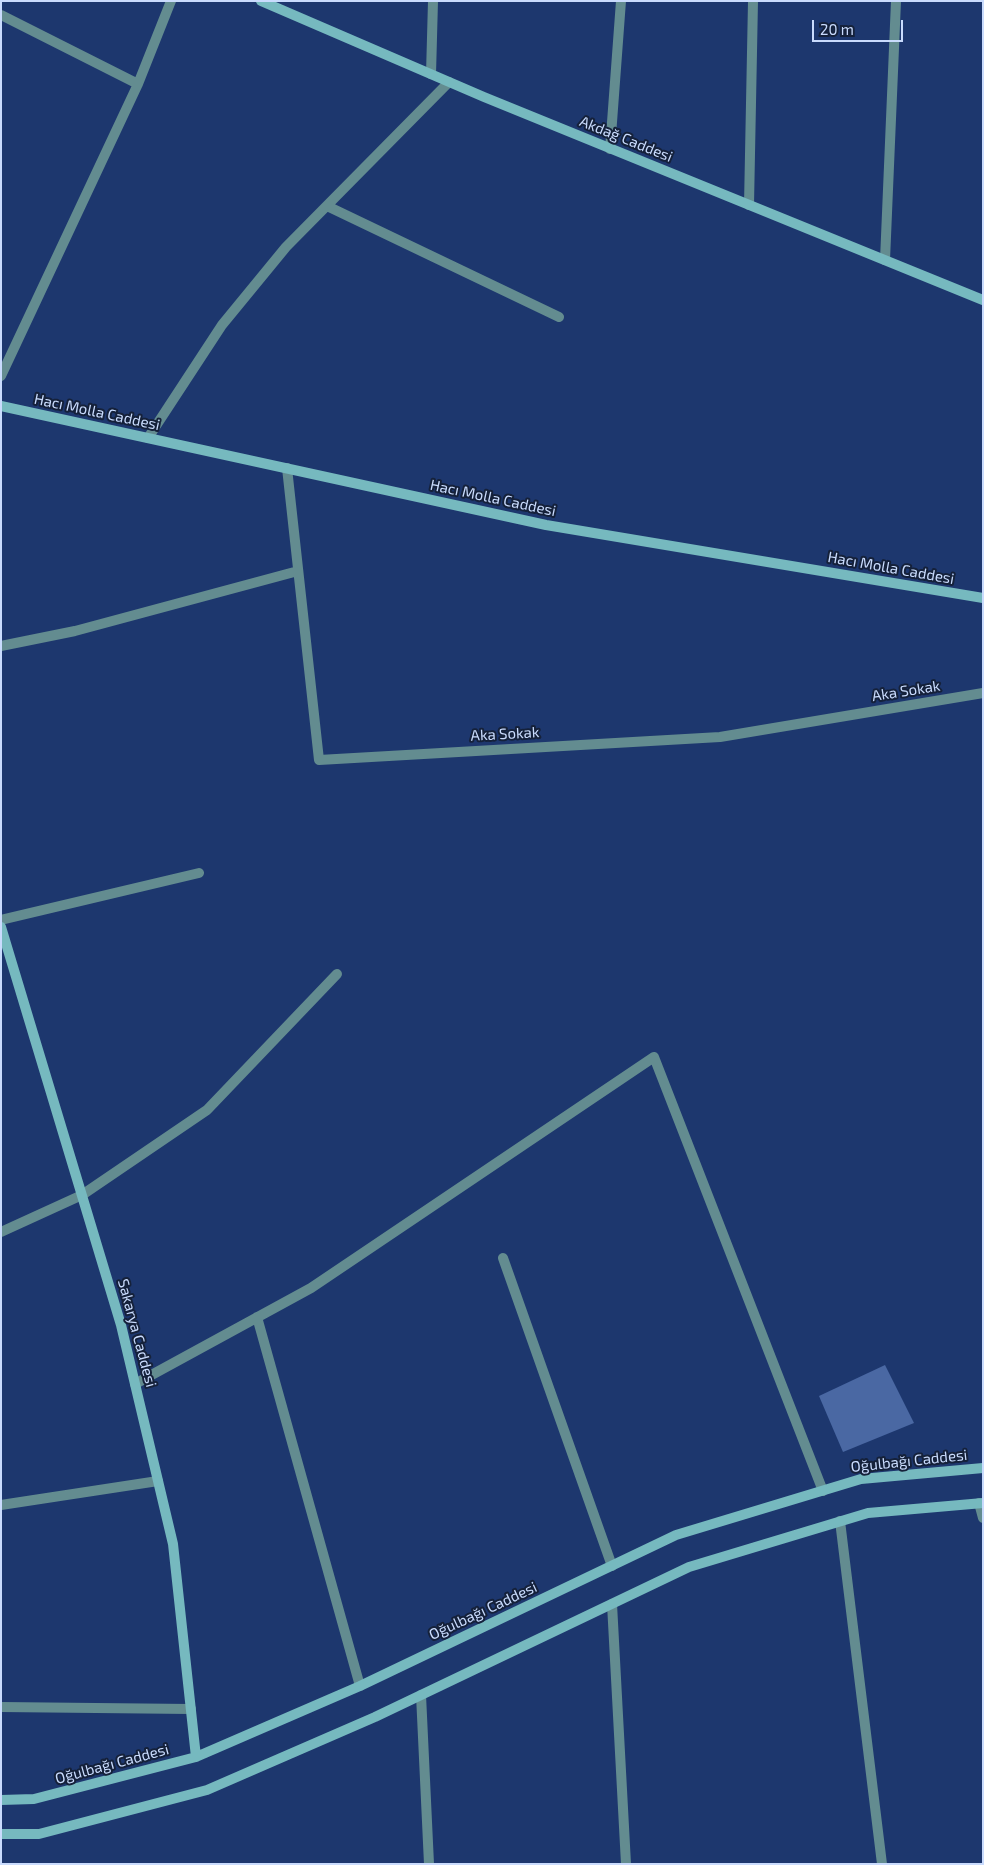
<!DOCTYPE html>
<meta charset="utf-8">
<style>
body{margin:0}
#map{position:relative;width:984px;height:1865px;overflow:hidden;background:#1d376e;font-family:"Exo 2",sans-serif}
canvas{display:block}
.frame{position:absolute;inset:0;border:2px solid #c9dbfd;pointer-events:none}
.scale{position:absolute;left:812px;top:20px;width:91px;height:22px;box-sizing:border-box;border:2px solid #c9dbfd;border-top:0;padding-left:6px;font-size:15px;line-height:18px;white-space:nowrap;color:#c9dbfd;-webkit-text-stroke:4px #15213a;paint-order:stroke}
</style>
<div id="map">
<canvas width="984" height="1865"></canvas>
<div class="frame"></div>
<div class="scale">20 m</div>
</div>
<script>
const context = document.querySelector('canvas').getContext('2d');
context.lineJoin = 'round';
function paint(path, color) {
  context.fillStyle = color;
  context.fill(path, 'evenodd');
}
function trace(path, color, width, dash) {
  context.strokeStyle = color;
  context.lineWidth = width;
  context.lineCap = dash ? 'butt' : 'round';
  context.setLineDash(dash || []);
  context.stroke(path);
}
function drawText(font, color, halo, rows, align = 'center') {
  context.font = font + ' "Exo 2",sans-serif';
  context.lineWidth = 4;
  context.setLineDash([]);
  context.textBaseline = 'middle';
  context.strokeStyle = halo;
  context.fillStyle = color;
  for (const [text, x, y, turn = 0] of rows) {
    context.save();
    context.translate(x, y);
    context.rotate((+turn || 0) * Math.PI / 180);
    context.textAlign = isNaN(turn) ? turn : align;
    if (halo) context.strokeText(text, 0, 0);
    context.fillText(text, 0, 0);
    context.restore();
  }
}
const building = new Path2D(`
 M885,1365l29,58 -71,29 -24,-56z`);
const street = new Path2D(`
 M1,15l137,69
 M431,74l2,-73
 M610,149l11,-148
 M749,205l4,-204
 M327,206l232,111
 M885,260l11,-259
 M1,376l137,-292 33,-83
 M148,438l74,-113 64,-78 163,-165
 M287,468l32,292 401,-23 263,-44
 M1,646l74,-15 223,-60
 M1,920l198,-47
 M1,1232l81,-37 125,-85 130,-136
 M503,1258l109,308
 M257,1317l103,369
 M135,1384l176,-96 343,-231 169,434
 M979,1503l4,15
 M1,1505l157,-24
 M840,1521l42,343
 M612,1604l14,260
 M421,1695l8,169
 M1,1707l190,2`);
const secondary = new Path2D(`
 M261,1l223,96 499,203
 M1,406l545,119 437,73
 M1,927l120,398 52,219 23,213
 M1,1800l33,-1 162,-42 164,-71 316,-151 185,-56 122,-11
 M1,1834h38l168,-44 168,-73 314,-150 179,-54 115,-10`);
const streetNames = [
 ["Akdağ Caddesi",626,139,22],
 ["Hacı Molla Caddesi",97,412,12],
 ["Hacı Molla Caddesi",493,498,12],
 ["Hacı Molla Caddesi",891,568,10],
 ["Aka Sokak",906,691,-9],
 ["Aka Sokak",505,734,-3],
 ["Sakarya Caddesi",137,1333,75],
 ["Oğulbağı Caddesi",909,1461,-6],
 ["Oğulbağı Caddesi",483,1611,-25],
 ["Oğulbağı Caddesi",112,1764,-15]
];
paint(building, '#4a68a3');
trace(street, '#638c90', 10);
trace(secondary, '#76b9bf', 10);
drawText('15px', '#c9dbfd', '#15213a', streetNames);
</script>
